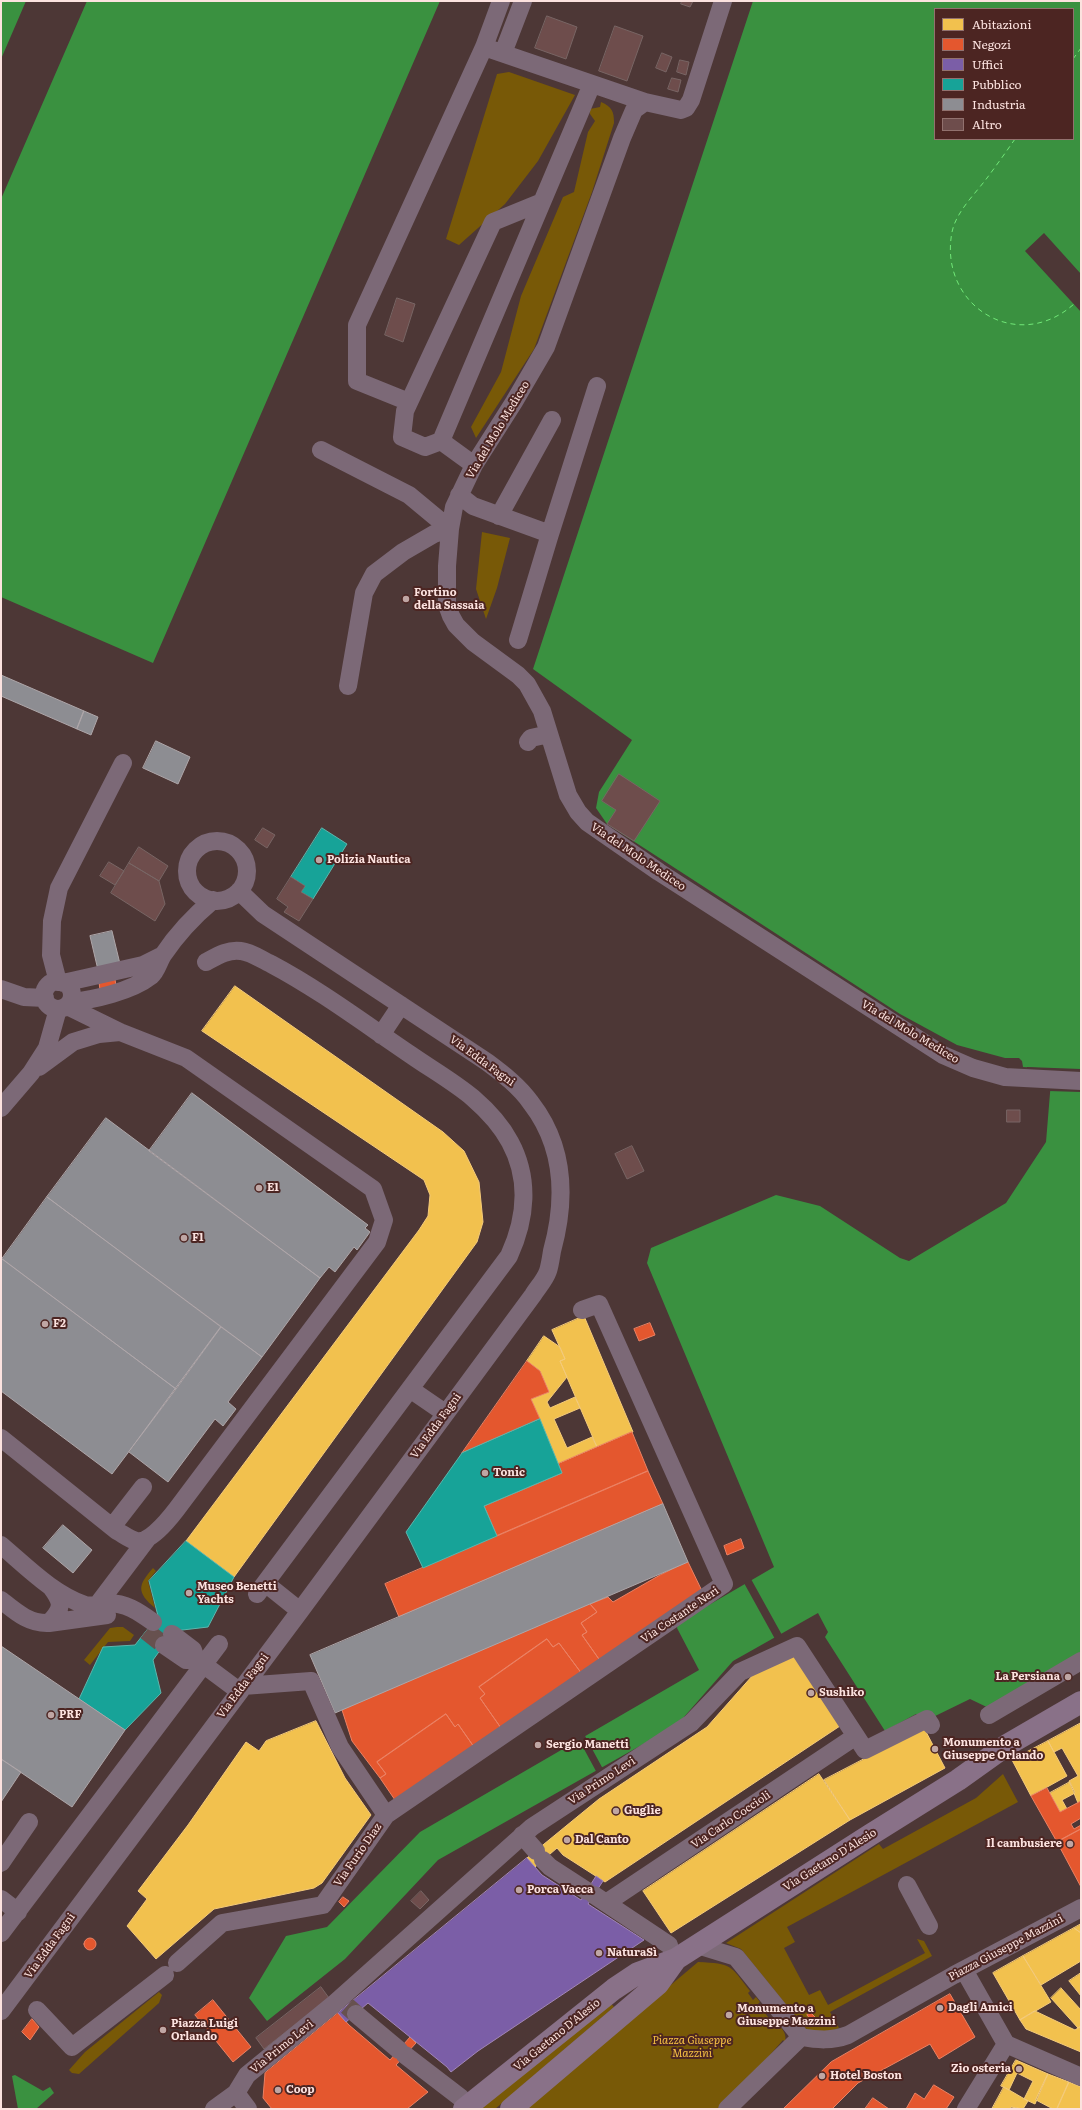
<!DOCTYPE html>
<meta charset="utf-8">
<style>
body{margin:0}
#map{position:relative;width:1082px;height:2110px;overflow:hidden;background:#4d3736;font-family:Literata,serif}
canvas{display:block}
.frame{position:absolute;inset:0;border:2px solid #fce2df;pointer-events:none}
.legend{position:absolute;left:934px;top:8px;width:140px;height:132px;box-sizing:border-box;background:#4c2522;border:1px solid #92716e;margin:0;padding:5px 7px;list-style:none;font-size:12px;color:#fce2df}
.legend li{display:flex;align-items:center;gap:8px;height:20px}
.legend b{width:20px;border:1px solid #92716e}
</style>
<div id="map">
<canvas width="1082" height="2110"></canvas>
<div class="frame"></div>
<ul class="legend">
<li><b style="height:11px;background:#f2c14e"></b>Abitazioni</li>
<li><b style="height:11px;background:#e4572e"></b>Negozi</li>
<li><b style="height:11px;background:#7b5ea7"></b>Uffici</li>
<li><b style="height:11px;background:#17a398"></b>Pubblico</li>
<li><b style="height:11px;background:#8d8d92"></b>Industria</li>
<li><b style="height:11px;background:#6e4d4c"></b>Altro</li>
</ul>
</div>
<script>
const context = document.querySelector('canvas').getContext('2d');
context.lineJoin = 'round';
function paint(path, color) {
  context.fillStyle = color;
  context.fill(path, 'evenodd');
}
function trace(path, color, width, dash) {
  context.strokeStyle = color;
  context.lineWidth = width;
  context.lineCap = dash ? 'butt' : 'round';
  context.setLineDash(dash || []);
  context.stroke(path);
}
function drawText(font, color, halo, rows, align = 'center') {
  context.font = font + ' Literata,serif';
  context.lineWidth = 4;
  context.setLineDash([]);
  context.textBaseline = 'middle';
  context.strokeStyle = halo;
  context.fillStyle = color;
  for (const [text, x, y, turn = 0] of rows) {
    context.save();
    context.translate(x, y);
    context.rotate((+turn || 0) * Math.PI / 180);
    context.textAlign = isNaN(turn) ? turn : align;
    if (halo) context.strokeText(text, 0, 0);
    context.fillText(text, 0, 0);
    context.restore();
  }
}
const green = new Path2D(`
 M509,72l66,23 -37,66 -33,43 -46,41 -13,-6 51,-165z
 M601,102c11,5 13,9 13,21l-22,69 -58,157 -58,89 -5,-11 30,-55 20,-76 42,-99 11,-5 14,-60 7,-11 -5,-7v-5l10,-2z
 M482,532l28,6 -13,50 -11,31 -10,-30z
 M153,1568l3,3 -8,10 7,27c-19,-16 -17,-23 -2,-40z
 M117,1627h6l11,8 -4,6 -22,1 -18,23 -6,-5 26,-32z
 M1003,1774l15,28 -231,125 8,15 -11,6 25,47 11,-5 8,15 97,-52 -8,-14 7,2 8,15 -102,56 9,16c-13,5 -22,8 -34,0l-64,-79 -15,-6 153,-99 4,5 93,-51z
 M698,1962c35,2 31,2 52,29l-2,2 5,7 3,-3 4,5 -2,2 17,22 3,-2c5,6 9,10 7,18l-2,-2 -29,33 -37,36h-193z
 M159,1992l3,3 -3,8 -80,71 -7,-1 -3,-3 16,-18z
 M609,2001l5,6 -119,102h-16z`);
const water = new Path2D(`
 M1,1h25l-25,58z
 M87,1h353l-287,662 -152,-66v-398z
 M753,1h328v1658l-88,51 -23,-11 -41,20 -13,-5 -31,17 -60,-94 3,-5 -10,-19 -85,48 -56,64 -239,135 -93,99 -78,62 -18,-23 37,-62 41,-9 93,-95 279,-162 -22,-42 1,-5 96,-56 -127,-304 4,-15 125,-53 44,11 80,52 9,3 97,-58 40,-61 6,-73 -29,-2 -1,-6 -3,-3h-14l-48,-13 -57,-31 -293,-190 -11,-16 3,-16 33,-52 -99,-71zM935,9h138v130h-138z
 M15,2075l28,16 7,-4 4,6 -18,16h-18l-6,-33z`);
const pier = new Path2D(`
 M1044,233l37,41v38l-56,-61z
 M1027,1067l54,2v23l-33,-1 2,-20 -23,-1z
 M751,1579l31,56 -7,4 -31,-56z
 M584,1734l19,35 -6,4 -19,-35z`);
const homes = new Path2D(`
 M235,986l208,146 21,19 15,31 4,40 -6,20 -243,335 -48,-36 233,-311 9,-14 2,-21 -6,-15 -222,-149z
 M584,1316l49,116 -36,15 -37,-86 5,-2 -13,-29z
 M544,1336l16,11 5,12 -5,2 7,16 -20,25 3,6 25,-11 5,11 -26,11 13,29 25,-11 5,10 -39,17 -27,-65 18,-7 -9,-21 -13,-10z
 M797,1654l49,68 -241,160 -42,-27 -6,-7 -22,19 -8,-9 72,-59 108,-72 46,-52z
 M316,1721l29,57 26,37 -49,68 -8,5 -100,21 -58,50 -29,-33 20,-27 -9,-8 50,-66 58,-83 13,9 7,-10z
 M1081,1723v78l-3,2 -9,-22 9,-5 -16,-28 -8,4 -6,-11z
 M924,1728l21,40 -95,52 -26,-40z
 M1048,1741l19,35 -36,20 -19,-36z
 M819,1774l31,46 -179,113 -28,-42z
 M1070,1782l5,11 -13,7 5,9 -7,3 -10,-19z
 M1081,1924v9l-7,-5z
 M1074,1928l7,5v28l-40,24 -18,-29z
 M1023,1956l28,46 -31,18 -27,-47z
 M1081,1973v23l-12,-15z
 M1061,1988l20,22v16l-3,2 -27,-30z
 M1035,2011l40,19 6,-4v26l-55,-23 -6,-9z
 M1016,2060l32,14 -13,30 -11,-5 9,-18 -16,-8 -8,17 -8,-4z
 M1048,2074l21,8 -12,27h-4l-17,-9z
 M1069,2082l12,5v22h-24z
 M1004,2087l24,14 -5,8 -12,-2 -1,2h-18z`);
const shops = new Path2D(`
 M115,979l1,8 -16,3 -1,-8z
 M650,1323l5,12 -16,6 -5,-12z
 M527,1361l13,10 9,21 -18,7 9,20 -78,34z
 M632,1432l16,39 -151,65 -13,-30 78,-33 -4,-9z
 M648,1471l15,33 -264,113 -14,-33z
 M741,1539l3,9 -17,7 -3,-9z
 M688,1562l15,31 -102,69 -19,-27 5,-3 -6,-9 16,-11 -7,-8 18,-7 5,5 47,-27z
 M590,1604l7,8 -16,11 6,9 -5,3 19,27 -19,12 -23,-31 -6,4 -6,-8 -68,48 6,7 -5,4 21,30 -27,19 -16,-23 -3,3 -9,-13 -69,48 9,12 -6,4 -28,-37 -10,-31z
 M547,1639l6,8 6,-4 23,31 -81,54 -21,-30 5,-4 -6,-7z
 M446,1714l9,13 3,-3 16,23 -79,53 -15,-22 6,-4 -9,-12z
 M1047,1788l13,24 21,-11v17l-10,6 3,5 7,-4v4l-24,13 -26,-46z
 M1081,1829v58l-24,-45z
 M343,1897l6,4 -5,6 -5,-5z
 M84 1944a6 6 0 1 1 12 0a6 6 0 1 1-12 0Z
 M950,1994l25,43 -36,22 -9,-15 -72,39 -26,26h-49l48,-47z
 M213,2000l38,47 -18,15 -38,-47z
 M338,2013l11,12 41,35 20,-23 6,6 -20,22 32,27 -21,17h-135l-9,-11 2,-25z
 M811,2013l4,4 -4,3 -4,-5z
 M32,2019l7,8 -9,13 -8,-8z
 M934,2085l20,12 -8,12h-40l9,-16 9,6z
 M873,2098l16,11h-24z`);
const offices = new Path2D(`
 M527,1858l15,17 39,25 15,-24 7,5 -15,23 56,36 -166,111 -27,21 -4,-5 -79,-64 -22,19 -8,-9z`);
const public = new Path2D(`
 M322,828l25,16 -34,55 -12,-7 4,-6 -14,-9z
 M540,1419l22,54 -78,33 13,30 -74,32 -17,-36 56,-79z
 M186,1541l48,36 -26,50 -34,4 -21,29 8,33 -36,37 -46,-31 24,-52 32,-2 23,-29 -9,-35z`);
const industry = new Path2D(`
 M1,675l83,36 -7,18 -76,-33z
 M84,711l14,6 -7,18 -14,-6z
 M156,741l34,16 -12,27 -35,-16z
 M112,931l8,33 -22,6 -8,-34z
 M192,1093l176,132 -3,3 5,4 -13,18 -3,-3 -19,25 -6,-5 -9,11 -171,-127z
 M106,1118l214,160 -58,79 -215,-160z
 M47,1197l174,130 -45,62 -174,-130z
 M1,1258l175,131 -64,85 -111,-83z
 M221,1327l41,30 -34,45 8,7 -13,17 -8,-7 -47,63 -39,-30z
 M663,1504l25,58 -353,151 -25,-58z
 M63,1525l29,25 -19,23 -30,-25z
 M1,1646l124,84 -53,77 -71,-48z
 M1,1759l20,13 -20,30z`);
const ferry = new Path2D(`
 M1073,59l8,-11
 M1015,139c-9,13 -19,27 -28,39 -12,16 -31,34 -35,54 -14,73 65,123 122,72`);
const building = new Path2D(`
 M682,1h11l-3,6 -9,-3z
 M547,16l30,11 -11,32 -31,-11z
 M615,26l28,10 -16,45 -28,-10z
 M662,53l10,4 -6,15 -10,-4z
 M680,60l9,2 -3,13 -9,-3z
 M672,78l9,2 -3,12 -10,-3z
 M397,298l18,6 -12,38 -18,-7z
 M619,774l41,27 -26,40 -27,-17 9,-14 -14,-9z
 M263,828l12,7 -8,13 -12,-8z
 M139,847l29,19 -9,15 -30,-18z
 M109,862l15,9 -9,14 -15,-9z
 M129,863l30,18 6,23 -10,17 -44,-28z
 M291,877l14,9 -4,6 12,7 -14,22 -15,-9 4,-5 -11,-8z
 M1007,1110h13v12h-13z
 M632,1146l12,25 -17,8 -12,-25z
 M421,1891l8,9 -9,9 -9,-8z
 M321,1987l8,11 -65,51 -8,-11z`);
const minorTunnel = new Path2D(`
 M146,1631l18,14
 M347,2006l9,8`);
const minor = new Path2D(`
 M484,47l161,55 36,8 5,-2 5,-8 32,-99
 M503,53l20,-52
 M645,102l-11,8 -12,28 -76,209 -32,55 -40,63 -20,42 -4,22 -3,37v39l4,11 5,9 17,17 45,33 9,9 15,27 26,84 10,17 9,10 72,50 284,183 30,13 32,9 76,4
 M409,402l-52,-21v-56l127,-278 17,-46
 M441,441l-16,6 -23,-10 3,-26 88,-189 49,-20
 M321,450l88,45 41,34 -16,5 -31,18 -29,22 -10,19 -16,93
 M474,465l-33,-24 151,-357
 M459,495l14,11 77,28 -32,106
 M499,516l53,-96
 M550,534l47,-148
 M528,742l3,-4 18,-4
 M187 871a30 30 0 1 1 60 0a30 30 0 1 1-60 0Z
 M206,962c11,-6 22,-13 35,-11 10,1 21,9 30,13 49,26 94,60 140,91 20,14 43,27 62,43 15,13 28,27 37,44 20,37 16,77 -1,114l-252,338
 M44 995a14 14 0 1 1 28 0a14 14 0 1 1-28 0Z
 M58,982l-7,-27 1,-34 7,-33 64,-125
 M63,983l80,-18 20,-10
 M1,989l23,8 21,1
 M70,1002c24,-2 62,-11 81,-26 6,-5 8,-15 12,-21 14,-21 31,-39 50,-55
 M381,1035l20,-30
 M39,1067l34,-25 26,-8 21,-2
 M1,1108l30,-35 16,-25 11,-39
 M410,1389l35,24
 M1,1438l116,93c6,3 12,8 19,10 15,3 38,-28 46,-39l195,-260 7,-22 -11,-31 -187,-131 -66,-26 -53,-26
 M112,1527l31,-40
 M1,1545c26,22 52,49 84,60 6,2 15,-2 21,-2 19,-1 33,9 47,19
 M265,1583l35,28
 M1,1600c15,12 28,24 48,23 14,-15 14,-20 2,-36
 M98,1604l49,-65
 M49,1623l58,-8
 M172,1634l21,16 3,9 43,32
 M164,1645l22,15 10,-1
 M989,1715l92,-54
 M386,1815l338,-231 -125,-280 -17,6
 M522,1835l14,16
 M543,1860l7,7 37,24
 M1,1863l28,-41
 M907,1885l22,41
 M594,1895l75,50
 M1,1899l17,13
 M606,1903l250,-167
 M1,1933l218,-289
 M697,1945l39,12 65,80c17,3 31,4 47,-2l106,-60 127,-67
 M177,1963l45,-40 101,-18 63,-90 -46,-68 -29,-66 -68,5
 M964,1970l42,74 75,33
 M37,2010l35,37 93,-72
 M1,2011l299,-400 233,-316c5,-8 12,-15 15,-24 2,-6 3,-14 4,-20 14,-51 13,-104 -21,-148 -12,-17 -28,-29 -44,-41l-224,-148 -24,-23
 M356,2014l43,36
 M405,2055l56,43
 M236,2093l12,16
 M214,2109l22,-16 11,-18 88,-72 197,-176 159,-104 49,-51 57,-26 68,104 62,-31 4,6
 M727,2109l74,-72
 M966,2109l40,-65`);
const major = new Path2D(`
 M464,2109l150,-120 24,-16 38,-14 194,-124 88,-55 49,-35 74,-43
 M511,2109l147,-125 18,-25`);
const markers = [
 [406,599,4,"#bfa6a4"],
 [319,860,4,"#bfa6a4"],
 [259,1188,4,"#bfa6a4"],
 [184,1238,4,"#bfa6a4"],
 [45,1324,4,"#bfa6a4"],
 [485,1473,4,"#bfa6a4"],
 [189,1593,4,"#bfa6a4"],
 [1068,1677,4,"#bfa6a4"],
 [811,1693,4,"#bfa6a4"],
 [51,1715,4,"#bfa6a4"],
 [538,1745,4,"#bfa6a4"],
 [935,1749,4,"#bfa6a4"],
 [616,1811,4,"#bfa6a4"],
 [567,1840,4,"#bfa6a4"],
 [1070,1844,4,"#bfa6a4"],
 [519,1890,4,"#bfa6a4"],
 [599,1953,4,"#bfa6a4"],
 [940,2008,4,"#bfa6a4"],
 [729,2015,4,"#bfa6a4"],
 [163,2030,4,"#bfa6a4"],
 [1019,2069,4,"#bfa6a4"],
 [822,2076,4,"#bfa6a4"],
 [278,2090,4,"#bfa6a4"]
];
const streetNames = [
 ["Via del Molo Mediceo",498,430,-59],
 ["Via del Molo Mediceo",638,857,34],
 ["Via del Molo Mediceo",910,1032,31],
 ["Via Edda Fagni",482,1061,36],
 ["Via Edda Fagni",436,1426,-54],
 ["Via Costante Neri",680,1615,-34],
 ["Via Edda Fagni",243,1686,-53],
 ["Via Primo Levi",602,1781,-33],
 ["Via Carlo Coccioli",731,1820,-34],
 ["Via Furio Diaz",358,1855,-55],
 ["Via Gaetano D'Alesio",830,1860,-32],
 ["Via Edda Fagni",50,1946,-54],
 ["Piazza Giuseppe Mazzini",1006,1948,-28],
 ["Via Gaetano D'Alesio",557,2035,-39],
 ["Via Primo Levi",282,2047,-39]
];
const poiNames = [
 ["Fortino",414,593],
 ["della Sassaia",414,606],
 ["Polizia Nautica",327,860],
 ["E1",267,1188],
 ["F1",192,1238],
 ["F2",53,1324],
 ["Tonic",493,1473],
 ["Museo Benetti",197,1587],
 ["Yachts",197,1600],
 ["La Persiana",1060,1677,"right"],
 ["Sushiko",819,1693],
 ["PRF",59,1715],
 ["Monumento a",943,1743],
 ["Giuseppe Orlando",943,1756],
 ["Sergio Manetti",546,1745],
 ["Guglie",624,1811],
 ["Dal Canto",575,1840],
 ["Il cambusiere",1062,1844,"right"],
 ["Porca Vacca",527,1890],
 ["NaturaSì",607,1953],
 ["Dagli Amici",948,2008],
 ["Monumento a",737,2009],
 ["Giuseppe Mazzini",737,2022],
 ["Piazza Luigi",171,2024],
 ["Orlando",171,2037],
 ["Zio osteria",1011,2069,"right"],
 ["Hotel Boston",830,2076],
 ["Coop",286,2090]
];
const parkNames = [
 ["Piazza Giuseppe",692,2041],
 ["Mazzini",692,2054]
];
paint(green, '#785907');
paint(water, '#3a9140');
paint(pier, '#4d3736');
paint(homes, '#f2c14e');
trace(homes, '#f5cb7a', 1);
paint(shops, '#e4572e');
trace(shops, '#eb8163', 1);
paint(offices, '#7b5ea7');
trace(offices, '#a286b8', 1);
paint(public, '#17a398');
trace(public, '#5cb6ad', 1);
paint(industry, '#8d8d92');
trace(industry, '#aea6a9', 1);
trace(ferry, '#71e878', 1, [5, 4]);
paint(building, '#6e4d4c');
trace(building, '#786564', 1);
trace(minorTunnel, '#67514f', 18, [18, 9]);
trace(minor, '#7c6977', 18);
trace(major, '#897188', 22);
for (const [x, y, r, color] of markers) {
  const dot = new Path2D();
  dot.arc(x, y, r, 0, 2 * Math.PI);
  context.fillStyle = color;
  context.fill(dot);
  trace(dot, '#4c2522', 1.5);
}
drawText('11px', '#fce2df', '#4c2522', streetNames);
drawText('bold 11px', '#fce2df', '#4c2522', poiNames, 'left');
drawText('italic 11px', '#f6c043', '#4c2522', parkNames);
</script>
